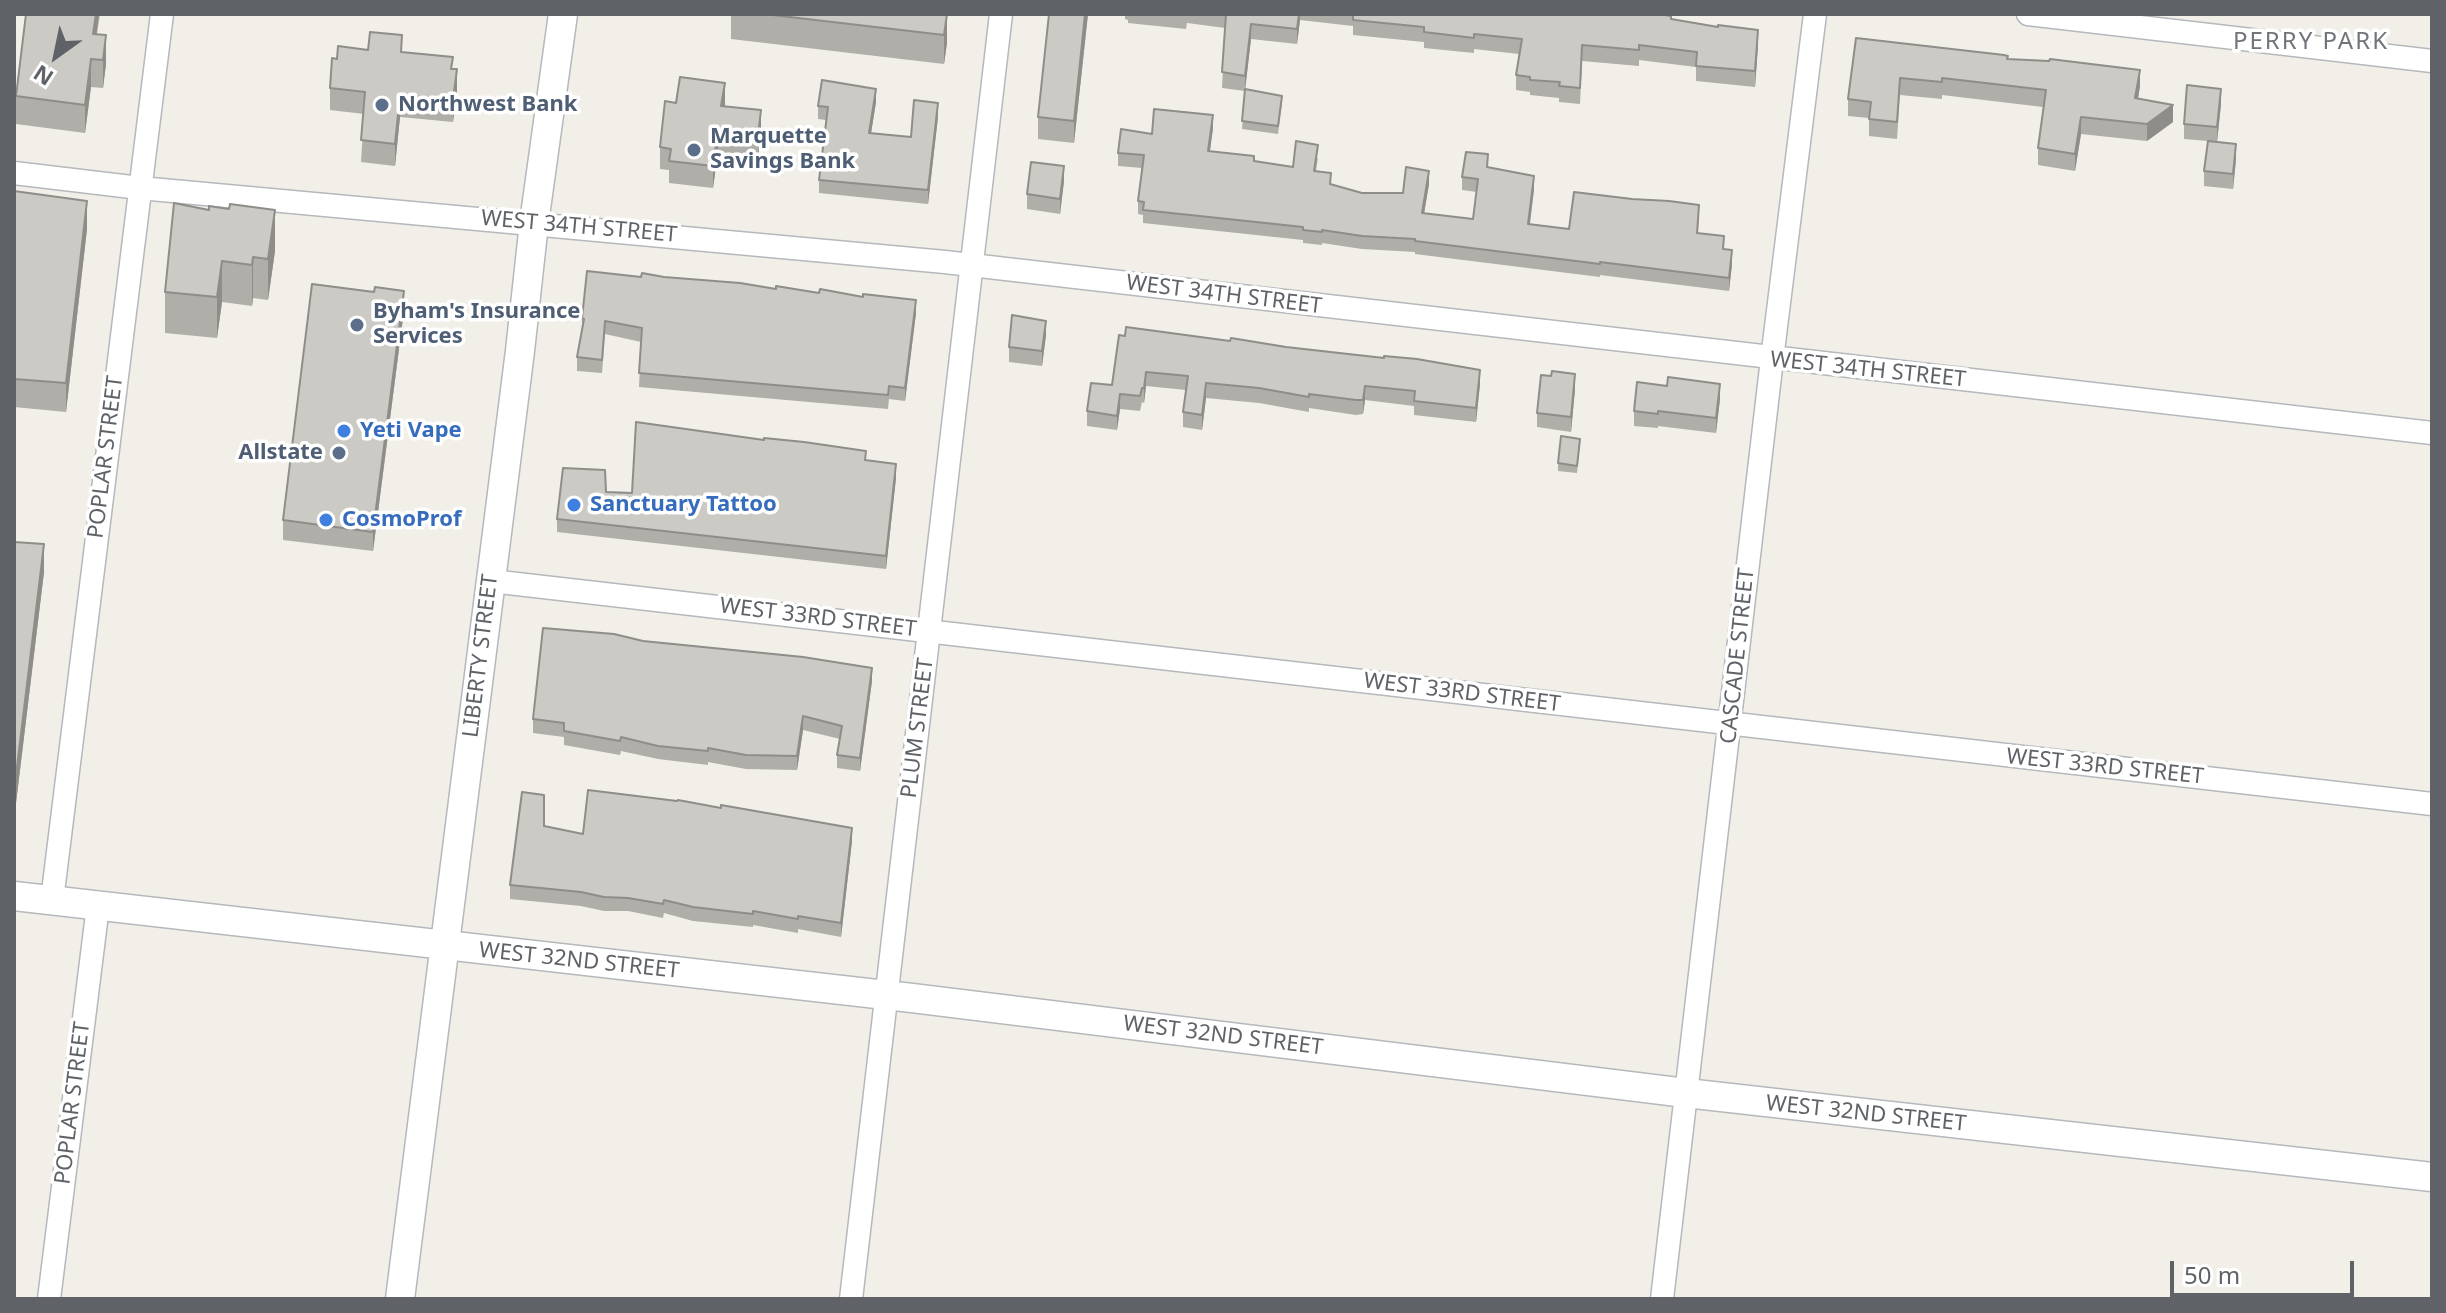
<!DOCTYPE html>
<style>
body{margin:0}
#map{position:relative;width:2446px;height:1313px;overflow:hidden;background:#f1efe8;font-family:"Noto Sans",sans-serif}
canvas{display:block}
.frame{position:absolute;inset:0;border:16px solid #5f6368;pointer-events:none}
.north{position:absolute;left:16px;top:16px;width:80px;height:80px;-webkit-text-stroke:6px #fff;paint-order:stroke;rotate:213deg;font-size:22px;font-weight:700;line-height:32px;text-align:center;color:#5f6368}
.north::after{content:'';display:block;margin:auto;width:28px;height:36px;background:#5f6368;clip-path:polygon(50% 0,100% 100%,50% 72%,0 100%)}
.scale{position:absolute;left:2170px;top:1261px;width:184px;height:36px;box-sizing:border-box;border:4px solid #5f6368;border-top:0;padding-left:10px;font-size:24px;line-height:28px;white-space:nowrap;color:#5f6368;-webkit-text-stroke:6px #fff;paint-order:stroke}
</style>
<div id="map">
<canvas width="2446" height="1313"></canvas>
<div class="frame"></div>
<div class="north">N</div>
<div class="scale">50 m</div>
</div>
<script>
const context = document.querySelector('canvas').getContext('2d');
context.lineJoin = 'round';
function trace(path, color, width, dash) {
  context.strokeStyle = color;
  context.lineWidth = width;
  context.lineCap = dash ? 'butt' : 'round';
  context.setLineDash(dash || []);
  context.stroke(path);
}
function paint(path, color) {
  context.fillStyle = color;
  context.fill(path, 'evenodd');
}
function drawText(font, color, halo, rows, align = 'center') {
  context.font = font + ' "Noto Sans",sans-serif';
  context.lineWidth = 7;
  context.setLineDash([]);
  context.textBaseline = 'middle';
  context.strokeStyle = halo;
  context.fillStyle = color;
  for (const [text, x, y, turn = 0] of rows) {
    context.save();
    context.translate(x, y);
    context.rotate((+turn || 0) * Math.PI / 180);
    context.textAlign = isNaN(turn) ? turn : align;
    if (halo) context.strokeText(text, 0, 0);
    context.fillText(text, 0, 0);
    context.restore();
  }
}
const minor = new Path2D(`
 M2028,14l404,47
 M14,173l126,15 805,74 1487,171
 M491,581l1941,223
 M52,900l110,-886
 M49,1299l49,-393
 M851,1299l150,-1285
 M1662,1299l110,-940 43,-345`);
const tertiary = new Path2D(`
 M14,896l898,102 774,95 746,84
 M400,1299l120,-948 14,-128 29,-209`);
const wall = new Path2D(`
 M26,14h74l-3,20 9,30 -3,24 -12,-1 -6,46 -69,-9v-28z
 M731,14h216v29l-3,21 -213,-25z
 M1088,14l-14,129 -36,-4v-22z
 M1125,14h534l12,5 87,26 -3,42 -59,-6v-14l-57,-7v6l-57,-5 -2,43 -21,-2v-4l-29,-3v-3l-14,-2v-15l3,-21 -45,-5v4l-50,-5v-6l-71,-7v-9l-53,-6 -3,24 -46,-5 -6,50 37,14 -4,31 -36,-5 3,-38 -23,-3 3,-60 -38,-5 -1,6 -58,-6v-3l-3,-1z
 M1856,38l152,21 132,27 -2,13 35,23 -26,19 -66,-7 -6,37 -37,-6v-17l5,-41 -101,-12v4l-42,-4 -3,44 -28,-3v-18l-21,-2v-17z
 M368,50l34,2 51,17 4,22 -4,31 -53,-5 -5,49 -34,-4 3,-48 -34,-4v-22z
 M876,102l-5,31 40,4 27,-20 -10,87 -109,-11v-13l7,-60 -8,-1v-13z
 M676,103l48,3 37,26 -3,25 -40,-5 -5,36 -44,-5v-13l-9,-1v-22z
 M2221,104l-4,38 19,17 -3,30 -29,-3v-15l4,-30 -24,-2v-15z
 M1213,128l-3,23 44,10 39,6 25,-9 -2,13 15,13 31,9h41l26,-9 -5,29 49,6 4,-27 -15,-2v-13l26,-10 46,22 -4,35 39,5 130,-11 -1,15 26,16 8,15 -3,27 -129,-16v2l-185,-23v-2l-53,-3 -40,-6v2l-19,-2v-3l-160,-17v-8l-5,-1v-13l4,-33 -24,-2v-13l34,-19z
 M1064,181l-4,33 -33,-5v-15z
 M14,191l73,38 -21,183 -52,-5z
 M209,210l66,41 -7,49 -15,-2 -1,8 -30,-4 -5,36 -52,-5v-41z
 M641,277h23l252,36 -11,88 -16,-2 -1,10 -249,-22 2,-45 -36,-8 -3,39 -25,-2v-14l5,-25v-14z
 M404,310l-31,241 -90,-11v-20z
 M1046,335l-4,31 -33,-4v-15z
 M1119,335l361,49 -4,38 -62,-7v-9l-49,-6 -2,14 -7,1 -47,-7v4l-50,-9 -53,-5 -4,32 -19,-3v-15l3,-22 -40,-4 -2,17 -2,-1 -2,9 -20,-2 -3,21 -30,-4v-15l25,-26z
 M1575,389l-4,43 -34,-5v-14z
 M1720,399l-4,34 -58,-7v2l-24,-2v-15z
 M1580,446l-3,27 -19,-2v-8z
 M866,460l30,18 -10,91 -329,-37v-13l49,-27 26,1z
 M14,542l30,30 -28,231h-2z
 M643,641l229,40 -12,90 -23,-3v-13l3,-16 -37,-9 -6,40 -51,-1 -38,-7v3l-50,-6 -37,-8 -1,4 -56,-10v-8l-31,-4v-14z
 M544,826l39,8 269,7 -11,96 -43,-8v4l-45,-8v2l-60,-6 -29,-8 -1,5 -35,-7h-24l-23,-5 -71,-7v-14z`);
const shadedWall = new Path2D(`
 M96,14h3l-6,48v-28z
 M947,14v29l-3,21v-29z
 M1085,14h3l-14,129v-22z
 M1299,14h1v6l-3,24v-15z
 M1251,24v15l-6,52v-15z
 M1758,30v15l-3,42v-16z
 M106,35v29l-3,24v-28z
 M91,59v28l-6,46v-28z
 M457,69v22l-4,31v-22z
 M2140,70v16l-5,29v-17z
 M725,83v22l-4,23v-22z
 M876,89v13l-7,44v-13z
 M2221,89v15l-4,38v-15z
 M400,95v22l-5,49v-22z
 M938,103v14l-10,87v-14z
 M2173,105v17l-26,19v-17z
 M761,110v22l-3,25v-22z
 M1213,115v13l-5,36v-13z
 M2081,117v17l-6,37v-17z
 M718,130v22l-5,36v-22z
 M2236,144v15l-3,30v-15z
 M1064,166v15l-4,33v-15z
 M1429,171v13l-7,42v-13z
 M1534,176v13l-6,48v-13z
 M87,201v28l-21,183v-29z
 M275,210v41l-7,49v-41z
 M1732,250v14l-3,27v-13z
 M253,257v41l-1,8v-41z
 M222,261v41l-5,36v-41z
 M404,291v19l-31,241v-19z
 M916,300v13l-11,88v-13z
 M1046,321v14l-4,31v-15z
 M1480,370v14l-4,38v-14z
 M1146,372v14l-2,17v-15z
 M1575,374v15l-4,43v-15z
 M1206,383v15l-4,32v-15z
 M1720,384v15l-4,34v-15z
 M1365,386v14l-2,14v-14z
 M1120,394v15l-3,21v-14z
 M896,464v14l-10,91v-13z
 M44,544v28l-28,231v-28z
 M872,668v13l-12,90v-13z
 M803,716v14l-6,40v-14z
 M852,828v13l-11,96v-14z`);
const building = new Path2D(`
 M26,14h70l-3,20 13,1 -3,25 -12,-1 -6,46 -69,-9z
 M764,14h183l-3,21z
 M1049,14h36l-11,107 -36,-4z
 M1226,14h73l-2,15 -46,-5 -6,52 -23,-4z
 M1353,14h306l12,2v3l47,8v-2l40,5 -3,41 -59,-5 1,-14 -58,-7v5l-57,-5 -2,43 -21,-2 1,-4 -30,-2v-3l-14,-2 6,-36 -48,-5v4l-50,-6v-5l-71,-7z
 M370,32l32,3 -1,17 52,5 -2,12h6l-4,31 -53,-5 -5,49 -34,-4 4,-48 -35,-4 2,-30 5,1 1,-13 30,4z
 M1856,38l148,17 4,1 -1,3 42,2 1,-2 90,11 -5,28 38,7 -26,19 -66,-7 -6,37 -37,-6 8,-58 -104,-12v4l-42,-4 -3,44 -28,-3 2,-17 -23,-3z
 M680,77l45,6 -4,23 40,4 -3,25 -40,-5 -5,36 -44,-5 2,-12 -11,-2 5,-46 11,2z
 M822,80l54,9 -7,44 42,4 3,-37 24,3 -10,87 -109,-10 9,-73 -10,-1z
 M2187,85l34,4 -4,38 -33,-3z
 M1245,89l37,7 -4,30 -36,-5z
 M1154,109l59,6 -5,36 46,5v5l39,6 3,-26 22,4 -4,26 17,2 -1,11 32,9h41l3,-26 23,4 -7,42 51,6 5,-40 -16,-2 4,-25 22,2 -1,13 47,9 -6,48 41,5 5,-37 58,7 37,2 30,4 -2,28 27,3 -1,13 9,1 -3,28 -129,-16v2l-185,-23v-2l-53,-3 -40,-6v2l-19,-2v-3l-160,-17 1,-8 -6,-1 6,-46 -26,-2 3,-24 31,5z
 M2208,141l28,3 -3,30 -29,-3z
 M1031,162l33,4 -4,33 -33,-5z
 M14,191l73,10 -21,182 -52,-4z
 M174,203l35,7v-4l20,3 1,-5 45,6 -7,49 -15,-2 -1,8 -30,-4 -5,36 -52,-5z
 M587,271l54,6 1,-4 22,4 76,6 36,6v-3l43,7 1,-4 43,8v-3l53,6 -11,88 -16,-2 -1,9 -249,-22 3,-45 -37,-7 -3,39 -25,-3 7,-38 -2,-1z
 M312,284l62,8 1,-5 29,4 -31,241 -90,-12z
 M1012,315l34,6 -4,30 -33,-4z
 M1126,327l104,14 1,-3 55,9 98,11v-2l33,3 63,11 -4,38 -62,-7 1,-10 -50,-5 -2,14h-7l-47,-6v3l-50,-9 -53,-5 -4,32 -19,-3 5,-36 -42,-4 -2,16h-2l-2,8 -20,-2 -3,22 -30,-5 4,-28 21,2 7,-50 6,1z
 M1552,371l23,3 -4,43 -34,-4 4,-38 10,1z
 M1668,377l52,7 -4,34 -58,-7v3l-24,-3 3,-29 30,4z
 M636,422l128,18v-2l40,4 62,9 -1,9 31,4 -10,92 -329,-37 6,-51 42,2 1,22 26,1z
 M1561,436l19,3 -3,27 -19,-3z
 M14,542l30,2 -28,231h-2z
 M543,628l71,6 29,7 160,16 69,11 -12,90 -23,-3 5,-29 -39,-10 -6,40 -51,-1 -38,-7v3l-50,-5 -37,-9 -1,4 -56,-10v-8l-31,-4z
 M588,790l89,11 1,-1 43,8v-3l131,23 -11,95 -43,-7v3l-45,-8v3l-60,-7 -29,-7 -1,4 -35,-6 -24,-1 -23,-5 -71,-7 12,-93 22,3v31l39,8z`);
const markers = [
 [382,105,8,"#5c6f8a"],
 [694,150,8,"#5c6f8a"],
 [357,325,8,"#5c6f8a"],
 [344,431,8,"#3f7fe0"],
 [339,453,8,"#5c6f8a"],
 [574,505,8,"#3f7fe0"],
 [326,520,8,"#3f7fe0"]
];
const serviceNames = [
 ["Northwest Bank",398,105],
 ["Marquette",710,137],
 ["Savings Bank",710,162],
 ["Byham's Insurance",373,312],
 ["Services",373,337],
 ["Allstate",323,453,"right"]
];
const streetNames = [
 ["WEST 34TH STREET",579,227,5],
 ["WEST 34TH STREET",1224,295,7],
 ["WEST 34TH STREET",1868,370,6],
 ["POPLAR STREET",106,457,-83],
 ["WEST 33RD STREET",818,618,7],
 ["LIBERTY STREET",481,656,-83],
 ["CASCADE STREET",1738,656,-84],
 ["WEST 33RD STREET",1462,693,7],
 ["PLUM STREET",918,728,-83],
 ["WEST 33RD STREET",2105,767,6],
 ["WEST 32ND STREET",579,961,6],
 ["WEST 32ND STREET",1223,1036,7],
 ["POPLAR STREET",73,1103,-83],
 ["WEST 32ND STREET",1866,1114,6]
];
const shopNames = [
 ["Yeti Vape",360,431],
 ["Sanctuary Tattoo",590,505],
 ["CosmoProf",342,520]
];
const neighbourhoodNames = [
 ["PERRY PARK",2311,42]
];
trace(minor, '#b5b8bc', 25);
trace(tertiary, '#b5b8bc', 31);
trace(minor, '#fff', 22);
trace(tertiary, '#fff', 28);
paint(wall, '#afaea9');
paint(shadedWall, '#8f8d8a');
paint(building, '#cccac5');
trace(building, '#8f8d8a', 2);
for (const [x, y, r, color] of markers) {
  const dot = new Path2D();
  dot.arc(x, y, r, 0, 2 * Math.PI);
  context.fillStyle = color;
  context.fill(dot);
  trace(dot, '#fff', 3);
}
drawText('bold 22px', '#4e5e75', '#fff', serviceNames, 'left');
drawText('22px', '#5f6368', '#fff', streetNames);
drawText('bold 22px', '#366cbe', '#fff', shopNames, 'left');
context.letterSpacing = '2px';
drawText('24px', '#70757a', '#fff', neighbourhoodNames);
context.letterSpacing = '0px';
</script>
